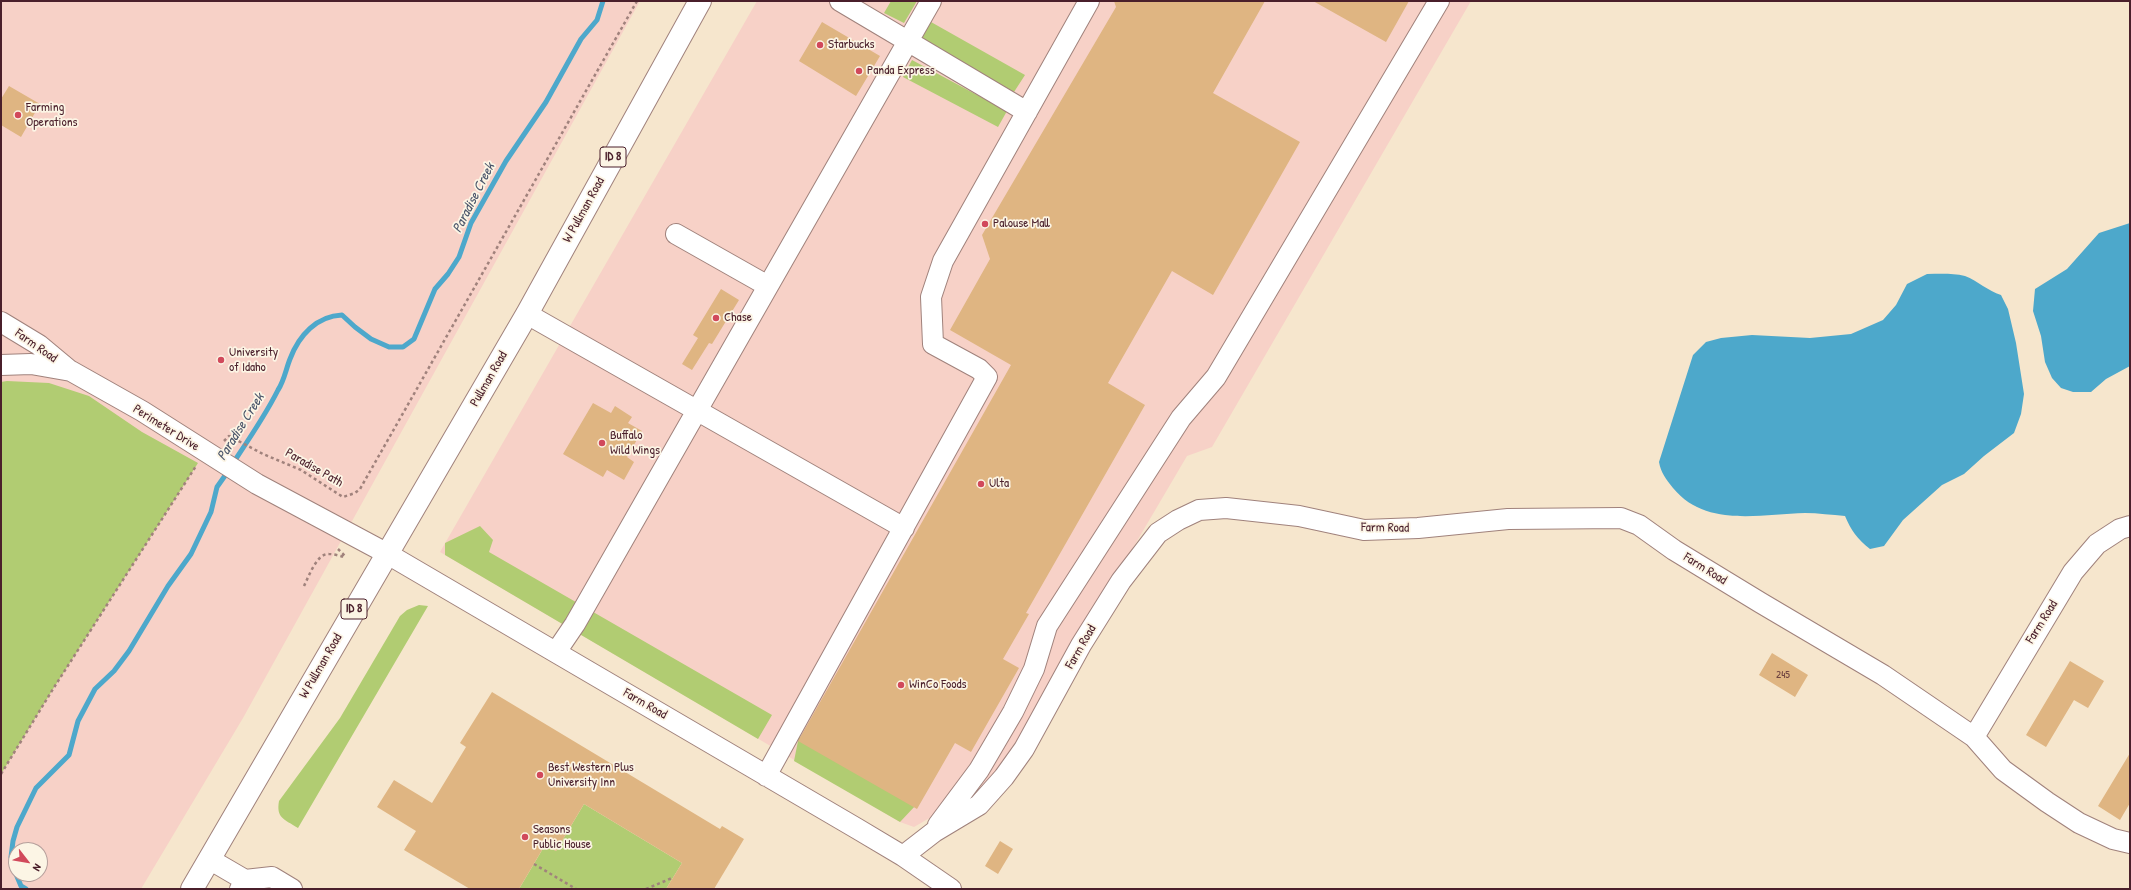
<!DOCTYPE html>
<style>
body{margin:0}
#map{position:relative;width:2131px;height:890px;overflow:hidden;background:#f6e6cd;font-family:"Patrick Hand",sans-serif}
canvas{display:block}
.frame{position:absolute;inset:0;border:2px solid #4a1f2b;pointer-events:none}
.north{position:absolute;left:8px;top:842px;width:40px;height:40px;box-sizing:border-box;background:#fcf5e5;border:1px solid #b59f9b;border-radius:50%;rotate:121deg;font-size:11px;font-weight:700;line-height:16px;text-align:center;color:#4a1f2b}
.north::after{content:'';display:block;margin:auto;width:14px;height:18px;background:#d1495b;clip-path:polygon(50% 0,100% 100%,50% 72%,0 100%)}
</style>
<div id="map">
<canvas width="2131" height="890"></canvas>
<div class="frame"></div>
<div class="north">N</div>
</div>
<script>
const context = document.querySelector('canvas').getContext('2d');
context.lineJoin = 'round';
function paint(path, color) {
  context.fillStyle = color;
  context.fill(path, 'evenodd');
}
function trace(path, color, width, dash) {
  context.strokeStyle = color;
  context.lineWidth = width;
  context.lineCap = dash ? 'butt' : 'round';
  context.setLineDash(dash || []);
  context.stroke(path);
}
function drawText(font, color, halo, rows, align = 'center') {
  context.font = font + ' "Patrick Hand",sans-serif';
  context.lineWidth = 3.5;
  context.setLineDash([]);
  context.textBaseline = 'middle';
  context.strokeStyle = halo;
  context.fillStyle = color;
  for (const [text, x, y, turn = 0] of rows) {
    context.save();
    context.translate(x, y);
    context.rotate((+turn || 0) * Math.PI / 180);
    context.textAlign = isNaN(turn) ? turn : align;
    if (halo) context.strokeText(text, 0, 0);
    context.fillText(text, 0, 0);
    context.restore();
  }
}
const built = new Path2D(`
 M1,1h639l-397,717 -102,171h-140zM16,850h24v24h-24z
 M757,1h714l-259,446 -25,9 -190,323 -83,48 -14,-5 -460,-270z`);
const green = new Path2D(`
 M891,1h26l-13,22 -20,-10z
 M931,22l94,53 -11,17 -94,-53z
 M912,60l95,51 -9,16 -95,-50z
 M7,381l42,2 40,13 53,36 56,31 -145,226 -52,85v-392z
 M480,526l13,14 -4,12 283,163 -14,24 -313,-184v-12z
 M419,605l9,1 -130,222c-14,-9 -22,-10 -19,-27l61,-83 60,-102 7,-6z
 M799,736l117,69 -16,17 -106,-61z
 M584,804l98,59 -16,26h-147l26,-44 11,6z`);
const water = new Path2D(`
 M2130,223v143l-24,13 -15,13h-18l-12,-4 -9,-10 -7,-16 -4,-26 -8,-25 2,-22 32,-20 32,-36z
 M1927,274c13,0 25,-1 38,2 13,5 23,15 36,19l7,14 8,34 8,51 -3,20 -7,19 -30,23 -20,18 -22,11 -39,35 -19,26 -14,3c-13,-10 -19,-19 -25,-33 -13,-1 -27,-3 -40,-3 -45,1 -99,15 -132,-25 -7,-9 -12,-15 -14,-26l34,-107 13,-13 15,-4 31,-3 58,3 41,-4 32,-14 13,-15 11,-21z`);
const stream = new Path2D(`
 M233,463c16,-24 32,-47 45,-73 6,-9 8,-21 12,-31 9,-24 27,-43 52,-44l13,12 16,12 18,8h14l11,-8 21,-50 13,-15 11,-17 12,-34 35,-62 40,-59 35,-63 16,-19 6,-19
 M16,874l-5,-17 2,-16 4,-14 19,-39 33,-33 9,-34 17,-32 19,-18 15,-20 39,-65 23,-32 20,-42 6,-25 12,-17
 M16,874l5,12 5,3`);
const building = new Path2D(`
 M1114,1h151l-52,92 87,49 -87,153 -41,-24 -64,112 37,22 -119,208 3,1 -26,45 16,9 -48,84 -16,-9 -38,66 -119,-68 213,-376 -61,-35 40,-71 -8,-24 134,-228z
 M1313,1h96l-23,41z
 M822,22l58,34 -24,40 -57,-35z
 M9,86l31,18 -19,33 -20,-12v-26z
 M721,289l18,11 -27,44 -3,-1 -17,27 -10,-6 16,-26 -5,-3z
 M593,403l18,10 4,-7 17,11 -4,6 14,8 -15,26 7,5 -10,18 -17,-10 -4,7 -40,-23z
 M1772,653l36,22 -13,22 -36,-22z
 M2070,661l34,20 -16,27 -14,-8 -28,47 -20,-12z
 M492,692l228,137 2,-3 22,13 -30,50h-48l16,-26 -98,-59 -28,47 -11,-6 -26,44h-49l-66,-39 12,-19 -39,-24 17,-27 38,23 34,-56 -6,-4z
 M2130,753v50l-10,17 -22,-14z
 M1000,841l13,8 -15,25 -13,-8z`);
const path = new Path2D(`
 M224,441l5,-5 34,18 38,16 42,27 12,-4 5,-4 277,-488
 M338,549l8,8
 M304,586c5,-10 13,-33 25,-32 5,0 11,2 16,3
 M1,774l52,-85 143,-223
 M534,864l42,25
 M646,889l26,-11`);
const minor = new Path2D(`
 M840,1l187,111
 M676,234l92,52
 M527,314l377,214
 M1,322l38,23 30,25
 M1,365l30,-1 40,7 71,40 115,73 129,69 470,275 47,28 48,33
 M2130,526l-10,3 -23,15 -24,28 -99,165 29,33 44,32 32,21 34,16 17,4
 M556,652l19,-28 356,-623
 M766,776l221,-399 -8,-8 -46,-25 -2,-47 12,-36 146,-260
 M938,825l41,-55 34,-58 21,-43 13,-43 134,-208 35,-41 223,-376
 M903,856l31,-24 45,-27 25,-28 20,-28 57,-104 40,-64 37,-48 20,-13 21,-10 27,-2 73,8 65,14 54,-2 90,-9 113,-1 18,7 35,25 87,53 122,72 91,62
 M209,859l36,21 -5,9
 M245,880l27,-3 20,12`);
const major = new Path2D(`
 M192,889l335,-575 173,-313`);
const markers = [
 [820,45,4,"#d1495b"],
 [859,71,4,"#d1495b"],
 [18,115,4,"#d1495b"],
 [985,224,4,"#d1495b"],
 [716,318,4,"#d1495b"],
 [221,360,4,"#d1495b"],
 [602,443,4,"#d1495b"],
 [981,484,4,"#d1495b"],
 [901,685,4,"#d1495b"],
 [540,775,4,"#d1495b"],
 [525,837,4,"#d1495b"]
];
const numberNames = [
 ["245",1783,675]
];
const shields = [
 [613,157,26],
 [354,609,26]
];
const shieldNames = [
 ["ID 8",613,157],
 ["ID 8",354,609]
];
const poiNames = [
 ["Starbucks",828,45],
 ["Panda Express",867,71],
 ["Farming",26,108],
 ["Operations",26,123],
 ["Palouse Mall",993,224],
 ["Chase",724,318],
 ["University",229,353],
 ["of Idaho",229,368],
 ["Buffalo",610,436],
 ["Wild Wings",610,451],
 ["Ulta",989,484],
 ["WinCo Foods",909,685],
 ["Best Western Plus",548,768],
 ["University Inn",548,783],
 ["Seasons",533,830],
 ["Public House",533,845]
];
const streetNames = [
 ["W Pullman Road",584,210,-61],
 ["Farm Road",36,346,35],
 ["Pullman Road",489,379,-60],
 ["Perimeter Drive",166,428,32],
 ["Paradise Path",314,468,30],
 ["Farm Road",1385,528,1],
 ["Farm Road",1705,569,32],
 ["Farm Road",2042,622,-58],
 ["Farm Road",1081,647,-60],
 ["W Pullman Road",321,666,-60],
 ["Farm Road",645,704,30]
];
const waterNames = [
 ["Paradise Creek",474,198,-63],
 ["Paradise Creek",241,427,-58]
];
paint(built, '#f7d1c7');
paint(green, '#b1cc72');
paint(water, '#4da8cb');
trace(stream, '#4da8cb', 5);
paint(building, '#dfb582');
trace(minor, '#a0827c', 22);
trace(major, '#a0827c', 24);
trace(path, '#a0827c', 2.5, [3, 3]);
trace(minor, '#fff', 20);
trace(major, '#fff', 22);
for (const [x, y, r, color] of markers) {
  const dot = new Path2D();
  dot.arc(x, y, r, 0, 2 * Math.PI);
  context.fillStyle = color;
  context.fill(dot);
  trace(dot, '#fcf5e5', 1.5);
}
drawText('11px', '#6f4441', null, numberNames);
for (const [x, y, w] of shields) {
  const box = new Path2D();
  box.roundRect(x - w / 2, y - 10, w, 20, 3);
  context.fillStyle = '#fcf5e5';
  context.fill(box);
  trace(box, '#4a1f2b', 1);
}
drawText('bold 12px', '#4a1f2b', null, shieldNames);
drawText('13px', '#4a1f2b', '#fcf5e5', poiNames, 'left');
drawText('13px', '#4a1f2b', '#fcf5e5', streetNames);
drawText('italic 14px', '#4b566b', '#fcf5e5', waterNames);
</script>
